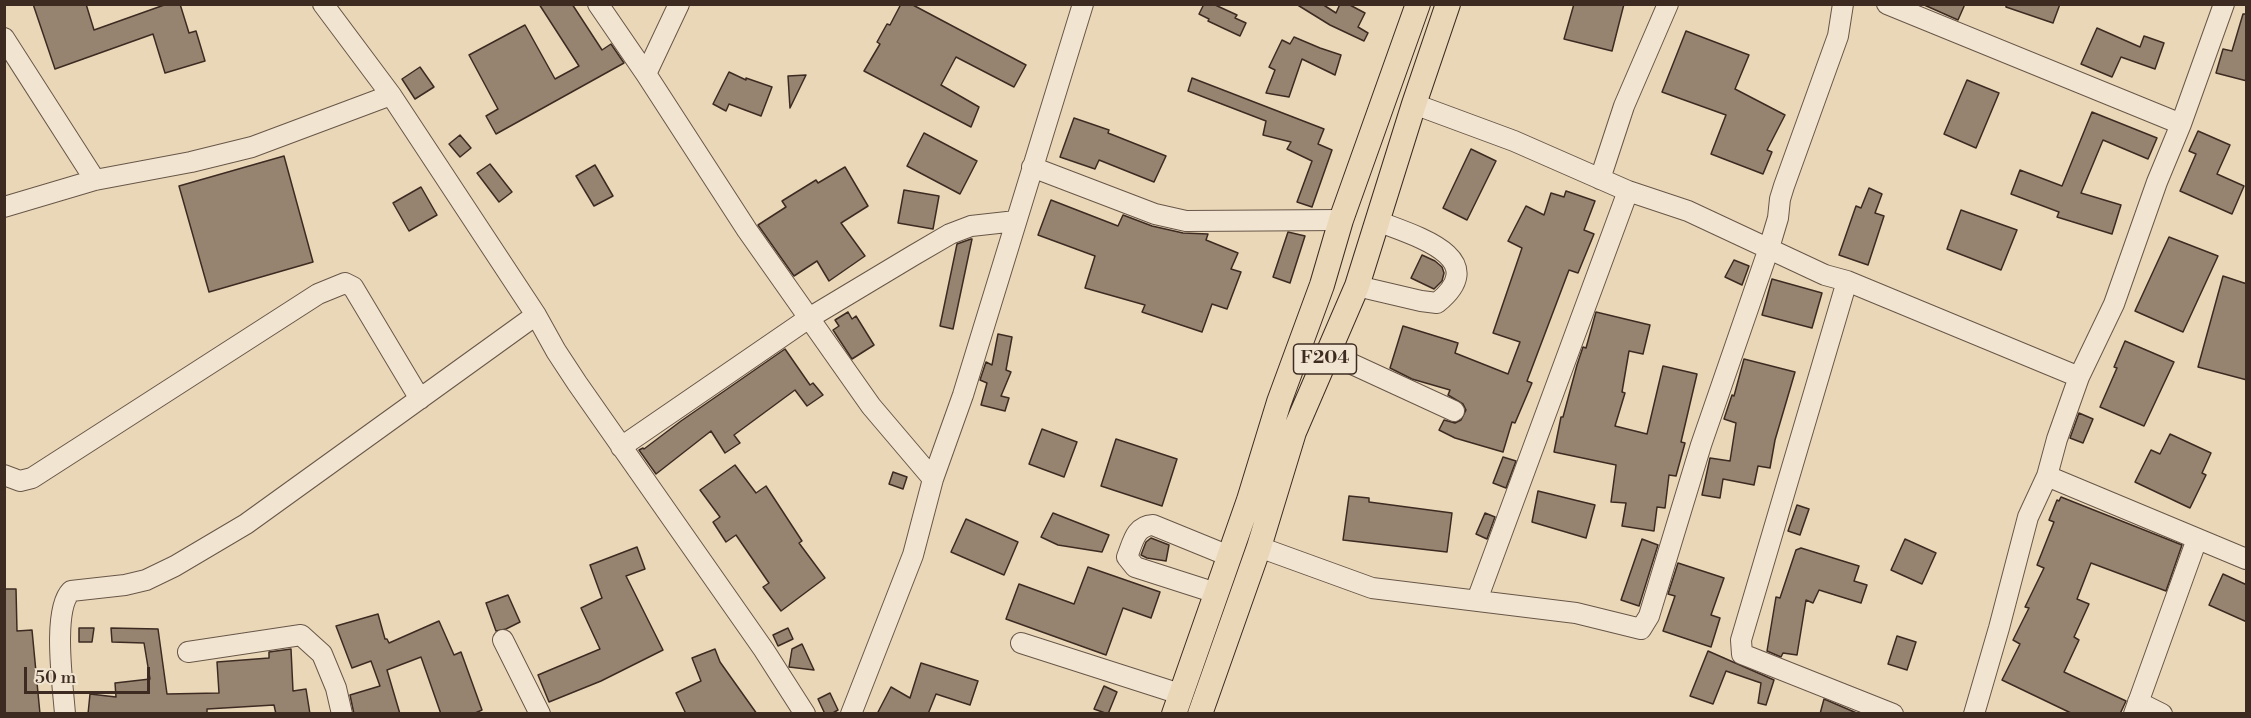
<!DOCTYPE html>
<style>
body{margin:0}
#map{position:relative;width:2251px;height:718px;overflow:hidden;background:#ead7b8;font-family:"Libre Bodoni",serif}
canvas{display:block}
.frame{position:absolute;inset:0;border:6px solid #3d2b22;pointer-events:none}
.scale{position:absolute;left:24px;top:667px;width:126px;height:27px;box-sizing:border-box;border:3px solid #3d2b22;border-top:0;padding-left:8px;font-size:18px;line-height:21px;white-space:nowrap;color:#3d2b22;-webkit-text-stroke:4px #f1e5d1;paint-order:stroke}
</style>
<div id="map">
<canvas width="2251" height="718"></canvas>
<div class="frame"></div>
<div class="scale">50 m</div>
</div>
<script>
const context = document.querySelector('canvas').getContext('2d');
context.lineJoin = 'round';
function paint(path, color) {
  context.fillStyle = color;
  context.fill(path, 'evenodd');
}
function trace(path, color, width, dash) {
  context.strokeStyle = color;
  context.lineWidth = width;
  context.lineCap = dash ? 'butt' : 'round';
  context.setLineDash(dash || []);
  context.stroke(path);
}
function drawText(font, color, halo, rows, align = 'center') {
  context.font = font + ' "Libre Bodoni",serif';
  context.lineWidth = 4.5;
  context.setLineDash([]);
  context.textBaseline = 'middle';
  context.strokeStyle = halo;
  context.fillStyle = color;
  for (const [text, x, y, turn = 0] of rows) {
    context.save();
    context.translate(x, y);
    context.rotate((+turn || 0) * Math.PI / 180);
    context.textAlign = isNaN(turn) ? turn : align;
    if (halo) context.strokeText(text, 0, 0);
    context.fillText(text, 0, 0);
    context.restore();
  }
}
const building = new Path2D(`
 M33,4h53l8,26 73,-26h13l9,29 7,-2 9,30 -40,12 -12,-39 -98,35z
 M539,4h33l30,46 9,-6 13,19 -128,71 -10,-18 12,-7 -29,-54 56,-30 30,54 24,-13z
 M901,4h10l115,61 -12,22 -58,-30 -15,28 38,22 -8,20 -107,-56 16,-27 -3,-2 10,-18 3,1z
 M1204,4h9l24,11 -2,3 11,5 -6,13 -32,-15 1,-2 -10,-5z
 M1296,4h26l14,9 4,-9h8l17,9 -7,14 10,6 -4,8 -34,-16z
 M1574,4h50l-12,47 -48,-12z
 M1922,4h43l-7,16z
 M2006,4h54l-7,19 -47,-16z
 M2243,14h4v67l-31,-8 7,-24 9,2z
 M2097,28l43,19 4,-11 20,7 -9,26 -34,-12 -9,20 -31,-13z
 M1686,31l63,24 -14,34 50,26 -18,35 5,2 -9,22 -52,-20 15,-39 -64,-23z
 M1294,37l26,11 21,7 -6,20 -33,-16 -13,38 -23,-4 9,-23 -6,-3 13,-27 8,4z
 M420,67l14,20 -19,12 -13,-20z
 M729,72l17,8v-2l26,9 -11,29 -32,-12 -3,7 -13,-7z
 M806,75l-16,33 -2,-32z
 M1192,78l132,51 -6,15 14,6 -20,57 -15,-5 15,-41 -25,-12 4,-7 -28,-7 3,-14 -78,-30z
 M1967,80l32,13 -23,55 -32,-14z
 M2092,112l65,26 -9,21 -45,-19 -22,53 40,12 -9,29 -55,-17 2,-5 -48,-18 9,-24 42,16z
 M1074,118l35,12 -1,3 58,23 -12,26 -55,-22 -4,9 -35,-12z
 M2198,131l32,14 -13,29 27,12 -12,28 -52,-23 16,-37 -7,-3z
 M924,133l53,28 -17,33 -53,-28z
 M460,135l11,13 -11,9 -11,-13z
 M1471,149l25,12 -29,59 -24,-12z
 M284,156l29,106 -104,30 -30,-106z
 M490,164l22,28 -13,10 -22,-29z
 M595,165l18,31 -19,10 -18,-30z
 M845,167l23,39 -27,17 24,33 -36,25 -12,-20 -23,15 -36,-51 28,-18 -4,-6 34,-21 2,3z
 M421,187l16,28 -28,16 -16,-28z
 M1869,188l13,6 -7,19 9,3 -16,49 -29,-10 17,-49 5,2z
 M904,190l35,6 -6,33 -35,-6z
 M1566,191l29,10 -11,29 10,4 -16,39 -9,-3 -42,111 5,2 -17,40 -3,-1 -9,30 -48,-14 -16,-8 5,-10 11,3 6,-3 5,-10 -3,-6 -15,-9 2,-5 -38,-11 -22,-11 13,-42 55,17 -3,10 53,21 12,-32 -27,-9 29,-85 -14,-7 18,-35 18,9 7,-22 13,4z
 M1051,200l67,26 5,-11 29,11 31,7 25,1 -2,6 32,13 -7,16 10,3 -14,37 -15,-5 -10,28 -60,-20 3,-7 -60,-17 10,-32 -57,-21z
 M1961,210l56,20 -16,40 -54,-21z
 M1288,232l17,4 -15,47 -17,-6z
 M2169,237l49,19 -35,76 -48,-21z
 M971,239h1l-19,90 -13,-3 17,-82z
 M1422,255l13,6 7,6 2,6 -2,8 -8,8 -23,-11z
 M1734,260l15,6 -7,19 -17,-8z
 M2223,276l24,8v96l-49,-13z
 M1772,279l50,14 -10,35 -50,-13z
 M848,312l4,7 4,-3 18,29 -22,14 -19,-29 6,-4 -4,-6z
 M1596,312l54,13 -7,29 -14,-3 -7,41 3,1 -10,33 32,8 16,-68 34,8 -16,68 4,1 -9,33 -7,-1 -4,33 -8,-1 -3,24 -32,-5 4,-23 -15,-1 5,-37 -62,-13 7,-35h2l14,-52 6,-18 3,1z
 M998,334l14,3 -6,33 5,2 -10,24 8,2 -4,13 -24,-6 6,-22 -7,-3 6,-18 6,3z
 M2125,341l49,21 -30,64 -44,-19 17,-39 -3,-1z
 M785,349l25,36 3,-2 10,12 -16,11 -12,-16 -61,45 6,8 -15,10 -14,-22 -55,43 -17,-24 4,-2 1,1 37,-28z
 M1744,359l51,13 -20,68 -5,28 -12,-2 -4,19 -31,-6 -3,19 -18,-3 8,-37 20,3 6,-38 -12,-4 8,-24 2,1z
 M2079,413l14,6 -10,24 -13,-5z
 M1042,429l35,13 -13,35 -35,-13z
 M2170,434l41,19 -9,20 4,2 -16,33 -55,-26 16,-32 9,4z
 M1116,439l61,20 -15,47 -61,-20z
 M1503,457l13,4 -10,27 -13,-5z
 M735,465l21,28 10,-7 36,55 -3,2 26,35 -44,33 -18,-24 6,-4 -33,-48 -10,7 -13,-20 7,-5 -20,-27z
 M893,472l14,5 -4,12 -14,-5z
 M1538,491l57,14 -9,33 -54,-16z
 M1349,496l20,2v4l83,11 -5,39 -104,-12z
 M2061,497l121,48 -16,46 -75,-28 -14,36 12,5 -15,33 5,3 -15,32 62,29 -6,13h-47l-71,-34 18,-36 -7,-4 16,-32 -4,-1 19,-39 -7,-3 17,-43 -5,-2 8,-20 2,1z
 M1797,505l12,4 -9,26 -12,-4z
 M1053,513l56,22 -7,17 -44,-7 -17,-8z
 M1485,513l10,4 -8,22 -11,-5z
 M966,519l52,23 -14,33 -53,-23z
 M1151,538l18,7 -3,16 -19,-3 -6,-3 5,-13z
 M1642,539l16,6 -19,61 -18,-6z
 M1905,539l31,14 -14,31 -31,-14z
 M637,547l8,22 -19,7 37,74 -62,31 -52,21 -11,-27 62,-26 -19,-41 21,-10 -12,-33z
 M1801,548l58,18 -5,15 13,4 -6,18 -42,-13 -6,13 -7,-3 -9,55 -14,-2 -2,4 -14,-6 9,-54 4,1 16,-48z
 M1678,563l46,15 -13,37 9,3 -9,29 -48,-16 12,-35 -7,-2z
 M1088,567l72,25 -9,26 -28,-10 -17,47 -100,-36 13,-35 55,20z
 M2223,574l24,11v37l-38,-17z
 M4,589h12l1,42 15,-1 8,84h-36z
 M508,595l12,27 -14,7 -10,2 -10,-28z
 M378,614l7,25h2l2,4 50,-22 15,34 7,-3 21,58 -9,4h-32l-20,-57 -34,13 13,44h-46l-4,-19 30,-9 -9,-25 -19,7 -16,-42z
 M79,628h15l-2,14h-13z
 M111,628l47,1 9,65 52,-1 -2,-31 52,-4v-6l22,-3 2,42 13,-2 4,25h-34l-2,-9 -67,4v5h-119l2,-20 26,3 -1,-14 35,-4 -6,-36 -32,-1z
 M788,628l5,11 -15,7 -5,-11z
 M1897,636l19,6 -9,28 -19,-6z
 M802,644l12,26 -25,-3 3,-18z
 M715,649l5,13 37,52h-71l-10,-21 25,-12 -9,-23z
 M1708,651l66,29 -8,25 -8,-2 3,-20 -35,-12 -13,33 -23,-8z
 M921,663l57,18 -8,24 -34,-11 -8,20h-51l14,-27 19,11z
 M1104,686l13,6 -9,22 -14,-5z
 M830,693l8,17 -7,4h-6l-7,-15z
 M1824,699l35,15h-39z`);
const minor = new Path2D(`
 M323,4l68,91 145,220 20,36 21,32 187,267 41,64
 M598,4l48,70 101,156 124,176 62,73
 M1887,4l294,120
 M4,38l91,142
 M646,74l33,-70
 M1414,104l100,37 114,50 60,20 137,64 22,6 232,96
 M1032,167l123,47 31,7 155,-1
 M1600,179l24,-73 44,-102
 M4,207l91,-27 96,-18 61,-15 139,-52
 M1847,281l-106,359 1,14 151,60
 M1357,286l64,15 16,2c57,-46 -25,-68 -60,-82
 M1328,353l126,58
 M621,447l188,-129 105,-63 36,-21 21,-8 45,-5
 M4,475l16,6 12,-3 286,-184 27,-11 8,4 67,112
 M2047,476l199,83
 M1259,547l113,41 204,25 65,16 8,-13 52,-171 68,-197 9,-30 2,-19 4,-13 54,-150 5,-32
 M1216,593l-81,-26 -8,-10c6,-15 8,-31 26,-32l76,31
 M1477,600l151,-409
 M503,640l37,74
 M1021,643l159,51
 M188,652l113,-17 21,19 14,34 6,26
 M2138,702l24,12
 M65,714c-2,-28 -13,-104 6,-123l54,-6 21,-5 29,-14 71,-42 290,-209
 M851,714l62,-159 20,-76 30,-84 120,-391
 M1974,714l25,-86 29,-111 19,-41 10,-37 22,-62 35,-73 43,-122 24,-58 43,-120
 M2134,714l63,-175`);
const major = new Path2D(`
 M1174,714l75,-214 30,-98 43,-117 19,-65 77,-216
 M1200,714l59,-167 35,-115 63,-146 57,-182 34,-100`);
const shields = [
 [1325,359,63]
];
const shieldNames = [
 ["F204",1325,359]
];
paint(building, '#978470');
trace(building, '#3d2b22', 1.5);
trace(minor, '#685648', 22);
trace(major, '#3d2b22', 26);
trace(minor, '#f1e5d1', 20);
trace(major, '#ead7b8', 24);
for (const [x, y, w] of shields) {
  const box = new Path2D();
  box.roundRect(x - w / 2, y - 15, w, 30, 4.5);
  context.fillStyle = '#f1e5d1';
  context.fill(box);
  trace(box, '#3d2b22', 1.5);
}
drawText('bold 18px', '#3d2b22', null, shieldNames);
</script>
